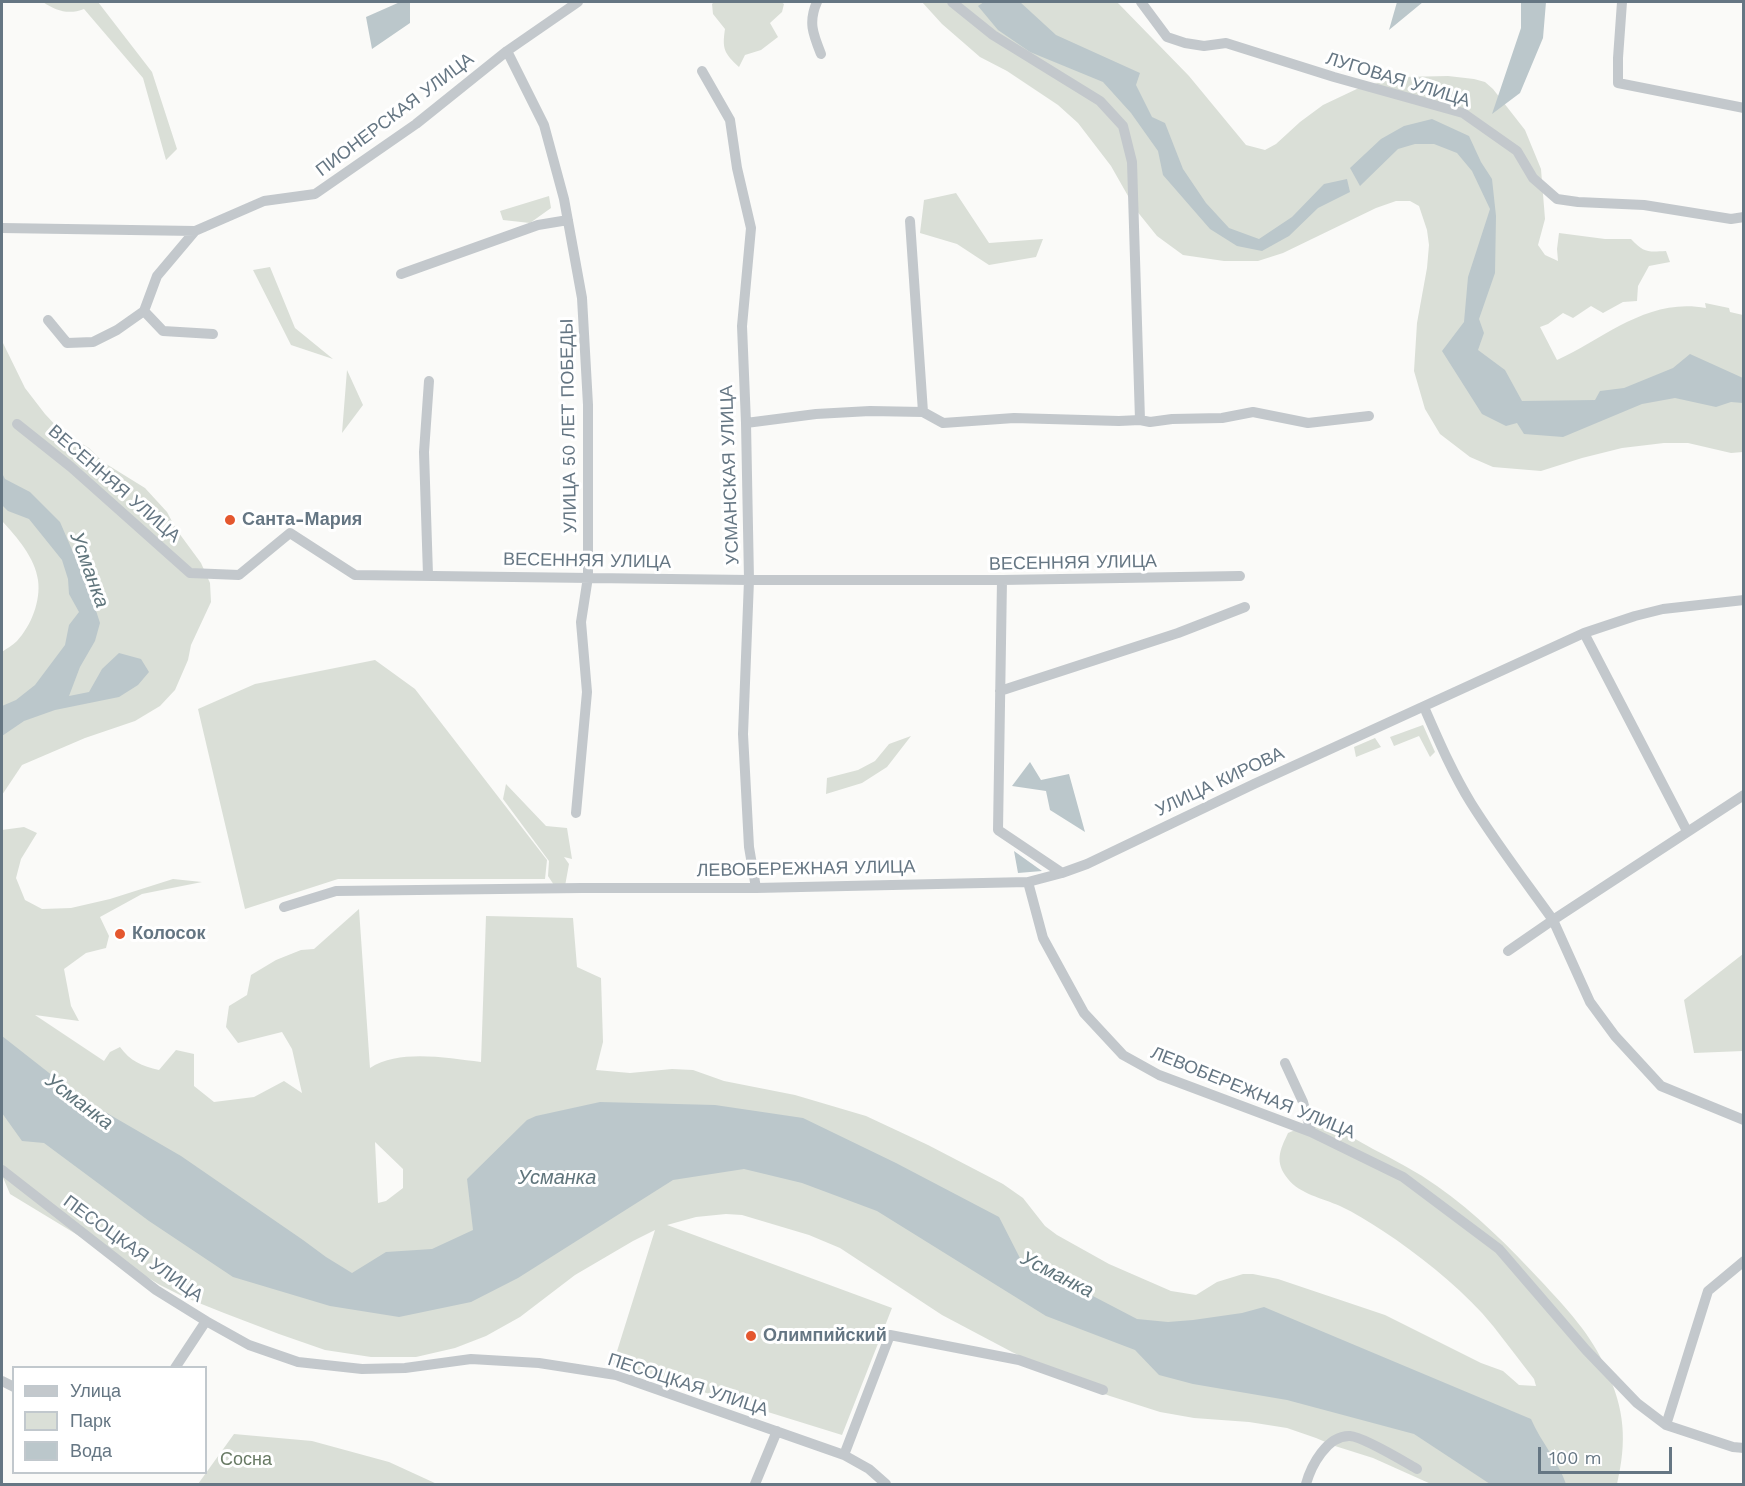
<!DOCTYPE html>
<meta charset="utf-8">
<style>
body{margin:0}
#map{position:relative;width:1745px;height:1486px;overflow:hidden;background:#fafaf8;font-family:"Work Sans",sans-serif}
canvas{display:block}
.frame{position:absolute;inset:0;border:3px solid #657683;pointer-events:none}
.legend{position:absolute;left:12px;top:1366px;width:195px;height:108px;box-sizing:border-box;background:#fff;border:2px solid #c1c8cd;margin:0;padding:8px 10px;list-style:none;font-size:18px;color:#657683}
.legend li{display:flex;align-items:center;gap:12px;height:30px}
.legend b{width:30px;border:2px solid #c1c8cd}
.scale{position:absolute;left:1538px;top:1447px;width:134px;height:27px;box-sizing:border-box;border:3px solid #657683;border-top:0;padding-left:8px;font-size:18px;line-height:21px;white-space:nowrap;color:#657683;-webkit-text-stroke:4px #fff;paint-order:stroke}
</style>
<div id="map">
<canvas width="1745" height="1486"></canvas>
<div class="frame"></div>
<ul class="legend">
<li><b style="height:8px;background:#c3c8cc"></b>Улица</li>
<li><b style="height:16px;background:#dadfd7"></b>Парк</li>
<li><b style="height:16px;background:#bbc7cb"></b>Вода</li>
</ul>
<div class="scale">100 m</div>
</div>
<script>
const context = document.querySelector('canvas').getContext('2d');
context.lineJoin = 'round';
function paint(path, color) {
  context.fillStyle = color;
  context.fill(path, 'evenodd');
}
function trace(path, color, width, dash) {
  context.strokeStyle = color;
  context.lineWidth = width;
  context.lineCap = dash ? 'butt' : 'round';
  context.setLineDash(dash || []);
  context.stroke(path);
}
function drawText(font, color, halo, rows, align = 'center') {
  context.font = font + ' "Work Sans",sans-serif';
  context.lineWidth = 6;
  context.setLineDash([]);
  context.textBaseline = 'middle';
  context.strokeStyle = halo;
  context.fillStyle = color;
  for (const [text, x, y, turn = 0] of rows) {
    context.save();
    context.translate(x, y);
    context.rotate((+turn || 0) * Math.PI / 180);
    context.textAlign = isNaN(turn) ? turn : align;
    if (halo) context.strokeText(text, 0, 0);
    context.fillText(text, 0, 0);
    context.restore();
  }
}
const green = new Path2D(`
 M43,2h55l54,70 25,77 -11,11 -23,-82 -59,-69c-15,6 -28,2 -41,-7z
 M714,2h67l3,2 -2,8 -12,11 8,14 -17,13 -16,5 -6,12c-15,-14 -17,-18 -14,-38l-12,-15 -1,-10z
 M922,2h195l72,74 57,69 19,5 11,-6 24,-22 23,-17 38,-18 41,-10 46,-1 26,3 11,3 8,7 32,41 16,39 4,50 -7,26 7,10 13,6 -1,-12 2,-16 46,6h26c13,14 17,13 35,12l4,11 -21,4 -11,20 -1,15 -14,1 -20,11 -12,-7 -18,12 -10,-5 -15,11 -8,3 17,33c48,-22 91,-63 149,-52l-1,-5 24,5 1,4 13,3v137l-12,1 -43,-10h-24l-42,5 -40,10 -41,13 -48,-4 -23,-10 -30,-23 -15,-25 -11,-38 3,-48 10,-55 2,-23 -2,-15 -8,-24 -9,-5h-14l-20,7 -93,45 -25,8h-34l-41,-6 -26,-19 -21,-26 -25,-44 -33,-43 -20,-18 -51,-34 -27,-14 -38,-33z
 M956,193l33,50 54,-4 -7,18 -47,8 -32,-21 -37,-11 4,-33z
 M549,196l2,12 -21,15 -27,-3 -3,-9z
 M270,267l25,61 38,31 -42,-14 -38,-75z
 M2,341l23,47 20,26 16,17 28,17 14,14 42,26 22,24 9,17 25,34 9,20 1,19 -20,43 -3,15 -13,30 -15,16 -25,15 -50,17 -63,27 -20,30v-143c4,-3 11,-7 15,-11 14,-15 24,-40 21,-61 -3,-22 -21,-43 -36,-59z
 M347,370l16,35 -21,28z
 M375,660l40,29 132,171 -2,19h-207l-93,30 -47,-200 57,-25z
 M1423,725l12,27 -5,5 -11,-21 -25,10 -4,-9z
 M911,736l-24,31 -25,16 -36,11 1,-16 31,-8 17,-9 14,-17z
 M1375,738l6,9 -25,10 -2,-10z
 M506,784l40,42 21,2 5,31 -8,-2 5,7 -4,22 -11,-1 -6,-9 1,-15 -46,-62z
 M24,827l13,6 -16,26 -5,19 9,22 17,9 29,-1 39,-9 63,-20 29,3 -60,12 -42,23 9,19 -3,12 -20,5 -22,16 7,37 8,15 -44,-6 69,46 6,-9 10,-5c10,14 22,19 39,23l17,-20 18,4v32l20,16 40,-5 30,-16 18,12 -10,-44 -10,-17 -44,11 -12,-16 3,-21 18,-11 4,-20 25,-15 25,-10 13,-1 45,-40 11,159c30,-19 76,-10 111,-6l5,-146 87,2 4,49 24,11 2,64 -7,28 34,3 42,-4 21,1 31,11 71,14 71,21 62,29 75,39 20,14 22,28 12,9 52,29 62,27 25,4 21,-13 26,-8h10l25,5 107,36 96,48 22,8 16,14 17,1 -2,-7 -7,-9c-15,-19 -29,-39 -45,-57 -29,-31 -64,-59 -99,-82 -14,-9 -28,-18 -43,-25 -18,-8 -40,-12 -52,-27 -14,-17 -8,-29 0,-46 12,-5 23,-9 36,-7 17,3 34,15 49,23 22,11 44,23 64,37 39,27 72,61 104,95 25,27 51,54 65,88 19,41 21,72 11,115h-186l-58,-26 -38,-12 -19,-8 -29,-10 -38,-6 -55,-4 -34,-6 -50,-16 -32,-12 -66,-32 -70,-37 -102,-67 -31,-13 -67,-20 -16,-1 -30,3 -29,8 225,83 -50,127 -229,-71 42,-134 -22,11 -58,34 -55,42 -34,19 -31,12 -39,9h-45l-46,-7 -46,-16 -55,-21 -40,-16 -24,-12 -150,-91 -8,-19v-345zM375,1142l28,27v19l-17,13 -8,2z
 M1743,954v97l-49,2 -10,-53z
 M234,1434l78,7 77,21 48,22h-239z`);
const water = new Path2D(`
 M400,2h10v21l-38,26 -6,-32z
 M984,2h36l36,33 84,38 -4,12 16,32 13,6 18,46 23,34 23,25 30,11 33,-22 32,-33 23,-5 3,13 -32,16 -29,28 -27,15 -25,-5 -27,-17 -47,-54 -5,-24 -27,-38 -28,-31 -73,-30 -32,-22 -20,-24z
 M1397,2h26l-34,28z
 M1521,2h25l-3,36 -23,55 -28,21 29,-86z
 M1432,119l37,17 12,26 11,17 4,37 -1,57 -16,46 5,14 -6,17 27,20 17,31 73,-1 5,-9 24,-3 49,-20 17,-14 53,24v25l-12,-1 -15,5 -41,-9 -33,6 -79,33 -39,-3 -7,-11 -11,3 -24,-12 -40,-63 22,-29 4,-45 22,-68 -18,-38 -15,-18 -23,-9h-19l-17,5 -38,37 -10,-18 31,-29 23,-13z
 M2,473l3,6 25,13 30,30 29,67 11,34 -5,18 -15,26 -11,29 20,-4 13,-23 17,-16 22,6 8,13 -11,13 -19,12 -64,13 -31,11 -22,15v-30l14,-6 19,-15 30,-40 4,-20 10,-13 -10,-18 -1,-15 -6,-19 -33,-41 -21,-8 -6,-6z
 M1030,762l11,18 28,-6 16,58 -35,-22 -4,-19 -34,-5z
 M1014,851l28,20 -24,2z
 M2,1036l79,62 100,58 122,84 23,17 26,16 34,-21 46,-3 41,-19 -6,-51 60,-59 9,-4 64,-14 115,3 88,13 93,45 103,54 24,47 43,18 71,37 31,3 25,-2 49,-7 22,-6 267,112c10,23 27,42 35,65h-76l-76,-50 -127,-34 -94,-16 -34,-9 -24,-25 -89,-34 -169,-105 -75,-28 -58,-14 -71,11 -155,98 -47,24 -72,15 -69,-11 -97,-29 -84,-56 -105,-78 -22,-2 -20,-28z`);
const street = new Path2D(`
 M817,2c-9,20 -4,32 4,52
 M952,2l41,33 107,66 23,25 9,36 8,258
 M1141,2l26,35 18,6 19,3 22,-3 108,34 129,36 54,38 16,27 24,21 21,3 66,3 87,14 13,-2
 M1622,2l-4,56v25l126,25
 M507,51l37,74 20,74 18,99 6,107v172l-7,45 6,70 -11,121
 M702,71l28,49 7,48 14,60 -9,98 4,97 3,157 -6,154 6,113 7,41
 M2,228l193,3 69,-30 51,-7 101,-70 91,-73 71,-49
 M401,274l137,-49 30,-5
 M144,311l19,20 50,3
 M48,320l19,23 26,-1 24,-12 27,-19 13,-35 38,-45
 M923,412l20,11 71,-5 105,3 21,-1 10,2 22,-3 50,-1 31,-6 55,11 61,-7
 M746,423l70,-9 54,-3 53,1 -13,-191
 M17,424l54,43 119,106 49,2 51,-42 65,42 394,5h253l238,-4
 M428,575l-4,-123 5,-71
 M1002,580l-4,250 64,43
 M1584,633l103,198
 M1000,691l178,-58 67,-26
 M1424,707c14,32 28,65 47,96 25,40 54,78 82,117l-45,31
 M1744,795l-191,125 37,82 25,34 46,50 83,34
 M1028,882l34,-9 25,-9 167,-80 330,-151 51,-17 28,-7 81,-9
 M284,907l52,-16 246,-3h174l272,-6 15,56 41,75 39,42 36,20 152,57 92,45 96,72 87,101 51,53 29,22 67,22 11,1
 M1285,1063l18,39 8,30
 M2,1170l154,120 50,31 43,24 49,17 64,7 43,-1 66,-9 68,4 77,12 228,80 25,14 17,15
 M175,1368l31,-47
 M2,1381l12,6
 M1666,1425l42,-134 36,-30
 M844,1455l46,-120 129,25 84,30
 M755,1484l22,-53
 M1306,1484c5,-18 21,-49 44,-48 14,1 53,25 67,33`);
const markers = [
 [230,520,6,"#e4572e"],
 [120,934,6,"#e4572e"],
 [751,1336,6,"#e4572e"]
];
const streetNames = [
 ["ЛУГОВАЯ УЛИЦА",1398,80,17],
 ["ПИОНЕРСКАЯ УЛИЦА",395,115,-37],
 ["УЛИЦА 50 ЛЕТ ПОБЕДЫ",569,426,-91],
 ["УСМАНСКАЯ УЛИЦА",730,475,-92],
 ["ВЕСЕННЯЯ УЛИЦА",114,484,41],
 ["ВЕСЕННЯЯ УЛИЦА",587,561,1],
 ["ВЕСЕННЯЯ УЛИЦА",1073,563,-1],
 ["УЛИЦА КИРОВА",1220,782,-25],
 ["ЛЕВОБЕРЕЖНАЯ УЛИЦА",806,869,-1],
 ["ЛЕВОБЕРЕЖНАЯ УЛИЦА",1253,1093,22],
 ["ПЕСОЦКАЯ УЛИЦА",133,1249,36],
 ["ПЕСОЦКАЯ УЛИЦА",688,1385,18]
];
const poiNames = [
 ["Санта-Мария",242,520],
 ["Колосок",132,934],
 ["Олимпийский",763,1336]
];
const parkNames = [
 ["Сосна",246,1460]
];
const waterNames = [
 ["Усманка",89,570,70],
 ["Усманка",79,1102,37],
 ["Усманка",557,1178],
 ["Усманка",1057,1275,27]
];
paint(green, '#dadfd7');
paint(water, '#bbc7cb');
trace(street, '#c3c8cc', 10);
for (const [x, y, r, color] of markers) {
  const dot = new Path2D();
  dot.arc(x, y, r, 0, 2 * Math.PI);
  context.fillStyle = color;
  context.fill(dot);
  trace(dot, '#fff', 2);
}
drawText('18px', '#657683', '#fff', streetNames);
drawText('bold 18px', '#657683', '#fff', poiNames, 'left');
drawText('18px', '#687a64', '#fff', parkNames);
drawText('italic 20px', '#60757c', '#fff', waterNames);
</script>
